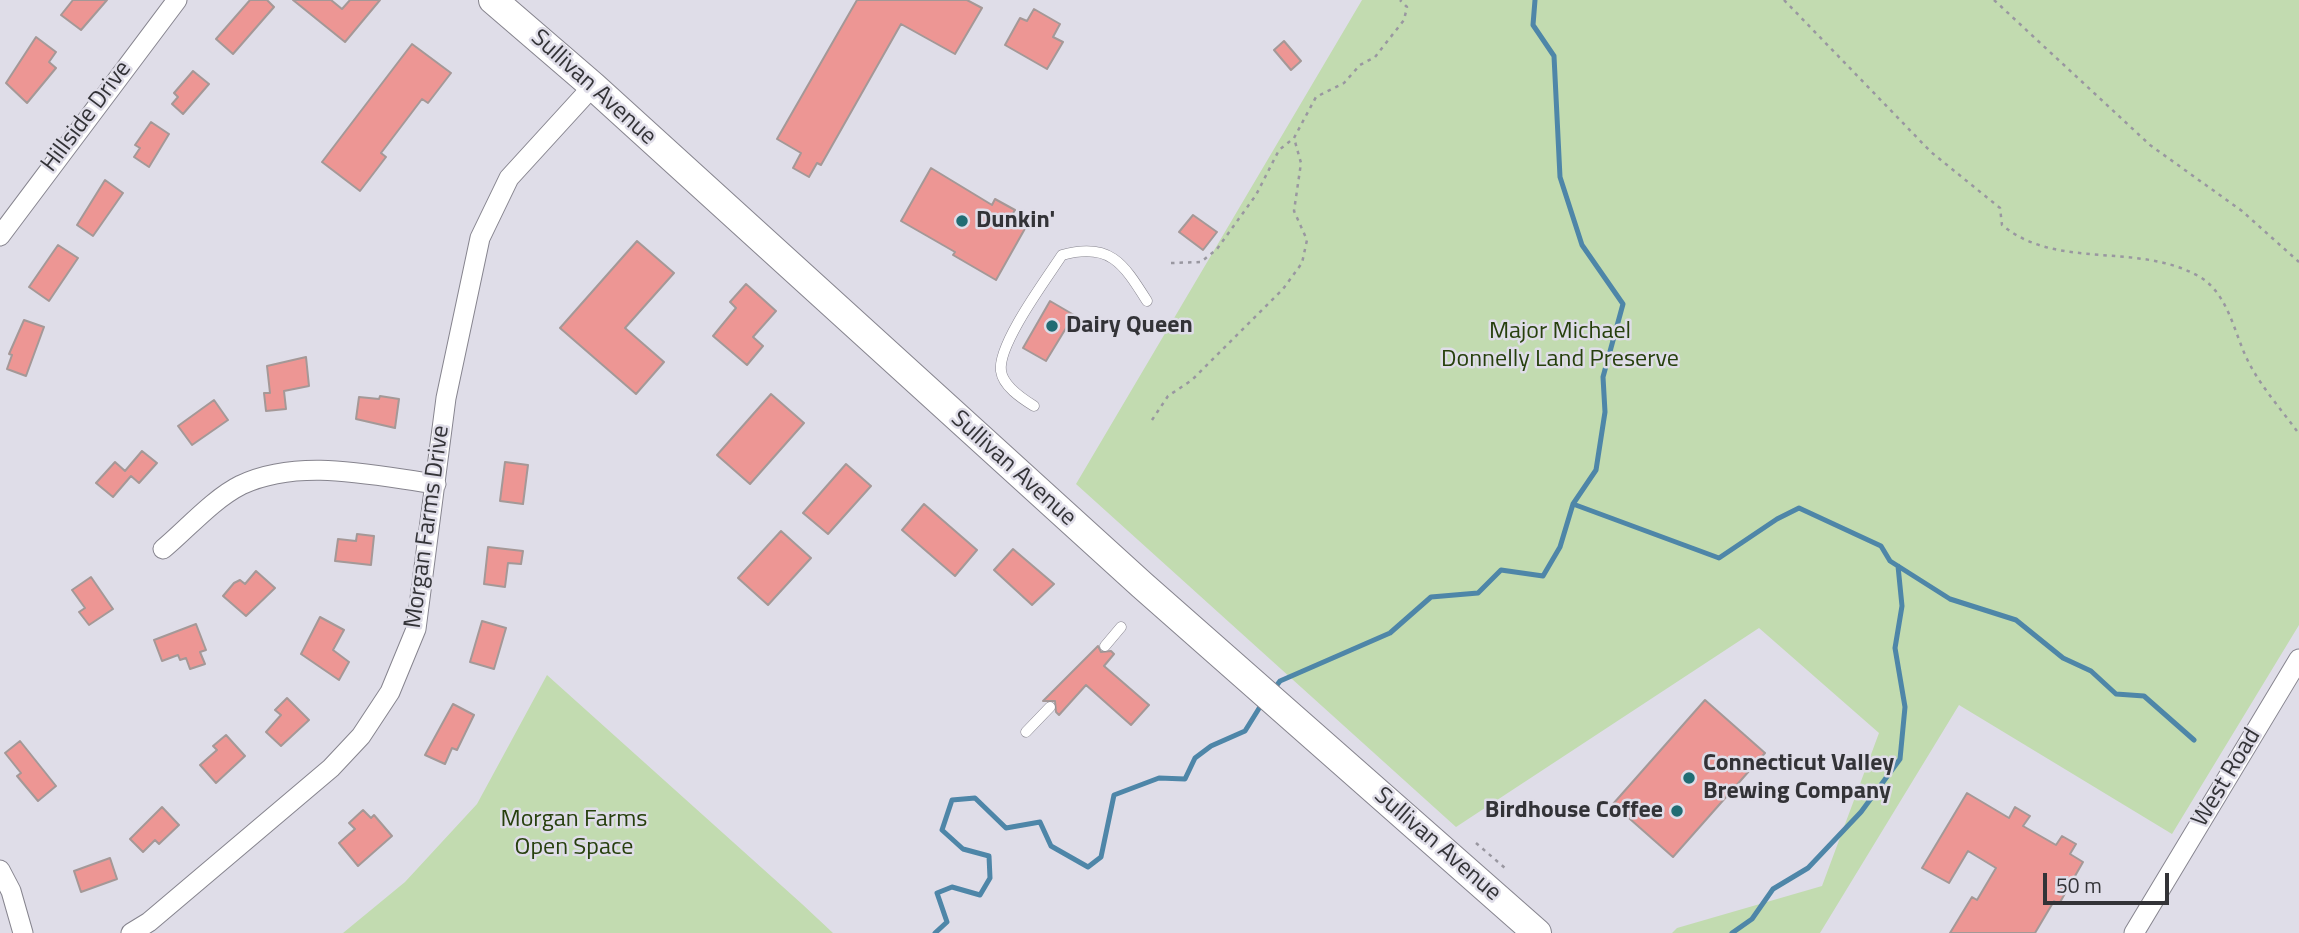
<!DOCTYPE html>
<style>
body{margin:0}
#map{position:relative;width:2299px;height:933px;overflow:hidden;background:#dfdde8;font-family:"Titillium Web",sans-serif}
canvas{display:block}
.scale{position:absolute;left:2043px;top:873px;width:126px;height:32px;box-sizing:border-box;border:4px solid #333337;border-top:0;padding-left:9px;font-size:21px;line-height:24px;white-space:nowrap;color:#333337;-webkit-text-stroke:5px #dfdde8;paint-order:stroke}
</style>
<div id="map">
<canvas width="2299" height="933"></canvas>
<div class="scale">50 m</div>
</div>
<script>
const context = document.querySelector('canvas').getContext('2d');
context.lineJoin = 'round';
function paint(path, color) {
  context.fillStyle = color;
  context.fill(path, 'evenodd');
}
function trace(path, color, width, dash) {
  context.strokeStyle = color;
  context.lineWidth = width;
  context.lineCap = dash ? 'butt' : 'round';
  context.setLineDash(dash || []);
  context.stroke(path);
}
function drawText(font, color, halo, rows, align = 'center') {
  context.font = font + ' "Titillium Web",sans-serif';
  context.lineWidth = 5;
  context.setLineDash([]);
  context.textBaseline = 'middle';
  context.strokeStyle = halo;
  context.fillStyle = color;
  for (const [text, x, y, turn = 0] of rows) {
    context.save();
    context.translate(x, y);
    context.rotate((+turn || 0) * Math.PI / 180);
    context.textAlign = isNaN(turn) ? turn : align;
    if (halo) context.strokeText(text, 0, 0);
    context.fillText(text, 0, 0);
    context.restore();
  }
}
const green = new Path2D(`
 M1362,0h937v625l-127,209 -213,-129 -139,228h-148l5,-5 145,-42 57,-153 -120,-105 -303,199 -380,-343z
 M547,675l255,229 31,29h-490l62,-51 72,-78z`);
const stream = new Path2D(`
 M1573,504l146,54 58,-39 22,-11 82,38 9,15 60,38 66,21 47,38 28,13 25,23 28,2 50,44
 M1274,689l6,-8 110,-48 41,-36 47,-4 23,-23 42,6 17,-29 13,-43 23,-34 9,-58 -2,-35 20,-73 -41,-59 -22,-68 -6,-121 -21,-31 2,-25
 M935,933l12,-11 -10,-29 15,-6 28,8 10,-17 -1,-22 -26,-7 -21,-19 10,-30 23,-2 31,30 34,-6 11,24 37,21 13,-10 13,-62 45,-17 26,1 10,-21 16,-12 34,-15 18,-29
 M1732,933l20,-14 21,-30 35,-21 53,-56 39,-53 5,-52 -10,-59 7,-42 -4,-40`);
const building = new Path2D(`
 M73,0h34l-26,30 -20,-15z
 M250,0h17l7,7 -41,47 -17,-15z
 M293,0h38l11,9 8,-9h30l-35,42z
 M857,0h110l15,8 -27,46 -54,-30 -80,141 -4,-2 -8,14 -16,-9 8,-15 -24,-14z
 M1034,9l26,15 -7,13 10,5 -16,27 -42,-24 15,-27 7,3z
 M36,37l20,15 -7,10 7,6 -29,35 -21,-20z
 M1284,41l17,20 -10,9 -17,-20z
 M412,44l39,29 -23,30 -6,-4 -41,54 5,4 -26,34 -38,-29z
 M193,71l16,13 -26,30 -11,-10 6,-7 -4,-4z
 M151,122l18,12 -20,33 -15,-10 6,-9 -5,-3z
 M931,168l61,37 3,-6 20,11 -4,6 16,9 -31,55 -43,-25 2,-3 -54,-31z
 M105,180l18,13 -30,43 -16,-11z
 M1193,215l24,17 -14,18 -24,-18z
 M637,241l37,32 -49,55 39,34 -28,32 -76,-66z
 M58,245l20,13 -29,43 -20,-14z
 M746,284l30,27 -23,26 10,9 -16,19 -34,-29 23,-28 -6,-6z
 M1050,301l24,14 -28,46 -23,-13z
 M24,320l20,7 -18,49 -19,-7 5,-14 -3,-1z
 M306,357l3,29 -25,5 2,18 -20,2 -2,-18h6l-3,-27z
 M771,394l33,29 -54,61 -33,-29z
 M380,396l19,3 -4,29 -39,-9 3,-22 20,2z
 M214,400l14,20 -36,25 -14,-19z
 M142,451l15,12 -18,20 -8,-7 -18,21 -17,-14 19,-21 10,9z
 M505,462l23,3 -5,39 -23,-3z
 M846,464l25,22 -43,48 -25,-21z
 M924,504l53,46 -22,26 -53,-46z
 M781,531l30,27 -43,47 -30,-27z
 M357,534l17,2 -3,29 -36,-4 3,-22 18,2z
 M488,547l35,4 -2,13 -13,-1 -3,24 -21,-3z
 M1013,549l41,35 -22,21 -38,-35z
 M256,571l19,17 -29,28 -23,-20 11,-13 6,-3 5,4z
 M91,577l22,32 -24,16 -10,-13 6,-4 -13,-18z
 M320,617l24,13 -11,20 16,12 -10,18 -38,-26z
 M482,621l24,7 -12,41 -24,-7z
 M196,624l10,26 -6,2 5,12 -15,5 -4,-11 -6,2 -2,-5 -16,6 -8,-21z
 M1098,646l3,6 10,-1 3,3 -10,12 45,39 -18,20 -45,-40 -27,30 -3,-3 -1,-11h-12z
 M287,698l22,22 -28,26 -15,-14 15,-17 -6,-5z
 M1705,700l60,53 -92,104 -60,-53z
 M453,704l21,11 -17,35 -5,-2 -7,16 -20,-9z
 M226,735l19,21 -29,27 -16,-18 17,-15 -4,-4z
 M20,741l36,45 -18,15 -21,-25 4,-3 -16,-20z
 M1967,793l42,25 6,-11 15,9 -7,10 33,19 6,-9 14,8 -6,10 13,8 -24,42 -5,-3 -19,32h-85l22,-36 5,3 19,-32 -28,-17 -19,32 -27,-15z
 M162,807l17,18 -20,19 -4,-4 -12,12 -13,-13z
 M363,810l8,8 3,-3 18,21 -34,30 -19,-23 16,-14 -6,-6z
 M110,858l7,21 -36,13 -7,-21z`);
const path = new Path2D(`
 M1784,0l147,152 69,56 2,17c55,46 136,16 198,52 28,17 34,55 47,82 13,27 35,51 52,75
 M1994,0l156,145 92,66 57,51
 M1171,263l30,-1 16,-13 39,-54 23,-45 15,-12 22,-41 28,-14 16,-18 15,-8 29,-37 3,-13 -7,-7
 M1152,420l16,-24 24,-16 91,-91 19,-26 5,-23 -13,-29 7,-48 -7,-25
 M1476,843l29,25`);
const lane = new Path2D(`
 M1034,406c-13,-8 -31,-20 -33,-35 -4,-26 46,-93 61,-116 48,-13 61,8 85,46
 M1105,646l16,-19
 M1026,732l24,-25`);
const street = new Path2D(`
 M0,236l177,-236
 M163,549c24,-20 50,-50 78,-64 60,-28 133,-9 195,-1
 M0,870l11,21 12,42
 M131,933l18,-11 182,-154 30,-32 29,-44 26,-63 30,-231 34,-160 29,-60 84,-92
 M2134,933l165,-274`);
const secondary = new Path2D(`
 M493,0l100,86 549,499 395,348`);
const markers = [
 [962,221,7,"#216c73"],
 [1052,326,7,"#216c73"],
 [1689,778,7,"#216c73"],
 [1677,811,7,"#216c73"]
];
const streetNames = [
 ["Sullivan Avenue",593,88,42],
 ["Hillside Drive",87,117,-53],
 ["Sullivan Avenue",1013,469,42],
 ["Morgan Farms Drive",428,527,-82],
 ["West Road",2227,778,-59],
 ["Sullivan Avenue",1437,845,41]
];
const poiNames = [
 ["Dunkin'",976,221],
 ["Dairy Queen",1066,326],
 ["Connecticut Valley",1703,764],
 ["Brewing Company",1703,792],
 ["Birdhouse Coffee",1663,811,"right"]
];
const parkNames = [
 ["Major Michael",1560,332],
 ["Donnelly Land Preserve",1560,360],
 ["Morgan Farms",574,820],
 ["Open Space",574,848]
];
paint(green, '#c2dbb0');
trace(stream, '#4e86a8', 5);
paint(building, '#ed9694');
trace(building, '#a49897', 2);
trace(lane, '#86848e', 11);
trace(street, '#86848e', 21);
trace(secondary, '#86848e', 30);
trace(path, '#9997a0', 2.5, [3.5, 5]);
trace(lane, '#fff', 10);
trace(street, '#fff', 19);
trace(secondary, '#fff', 28);
for (const [x, y, r, color] of markers) {
  const dot = new Path2D();
  dot.arc(x, y, r, 0, 2 * Math.PI);
  context.fillStyle = color;
  context.fill(dot);
  trace(dot, '#dfdde8', 2.5);
}
drawText('24px', '#333337', '#dfdde8', streetNames);
drawText('bold 24px', '#333337', '#dfdde8', poiNames, 'left');
drawText('24px', '#27400d', '#dfdde8', parkNames);
</script>
